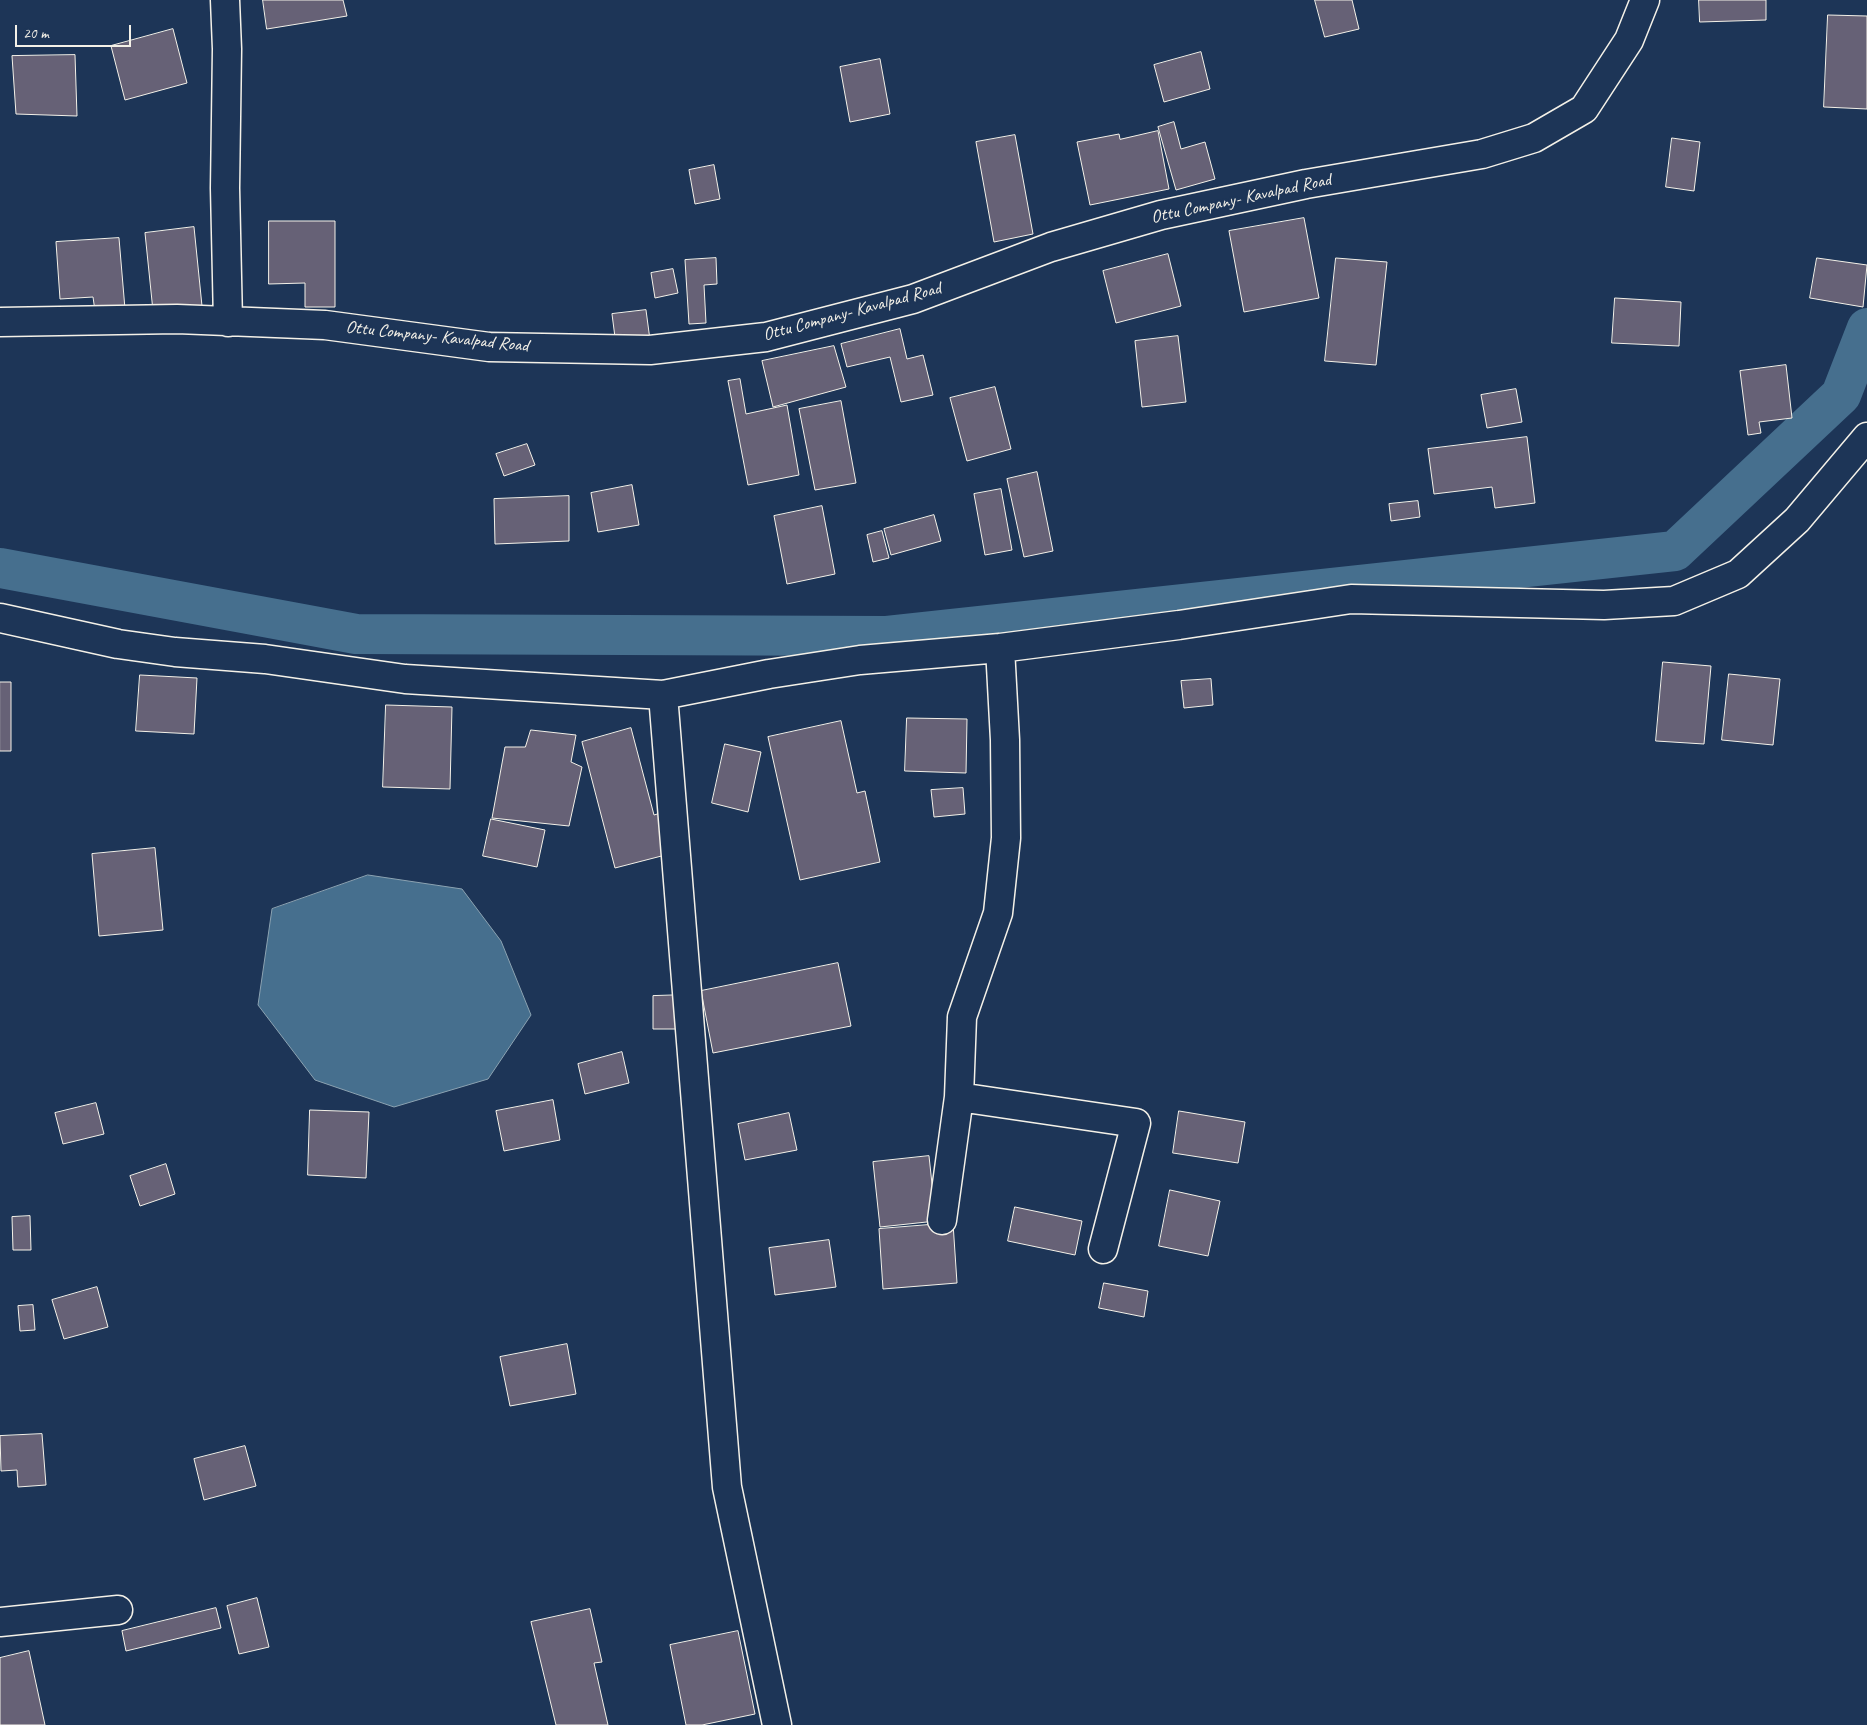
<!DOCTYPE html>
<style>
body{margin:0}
#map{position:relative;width:1867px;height:1725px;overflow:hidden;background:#1d3557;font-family:Caveat,sans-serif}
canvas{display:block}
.scale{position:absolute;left:15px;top:25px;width:116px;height:22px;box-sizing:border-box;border:2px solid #f4f1e8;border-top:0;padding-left:6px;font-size:15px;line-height:18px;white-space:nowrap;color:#f4f1e8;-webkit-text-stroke:4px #1d3557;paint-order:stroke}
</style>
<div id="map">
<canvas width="1867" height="1725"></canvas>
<div class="scale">20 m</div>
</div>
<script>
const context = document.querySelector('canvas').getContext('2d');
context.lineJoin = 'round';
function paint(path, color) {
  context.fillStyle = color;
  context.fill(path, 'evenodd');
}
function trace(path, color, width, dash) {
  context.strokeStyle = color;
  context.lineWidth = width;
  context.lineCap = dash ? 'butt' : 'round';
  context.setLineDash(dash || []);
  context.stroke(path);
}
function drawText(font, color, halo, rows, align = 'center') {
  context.font = font + ' Caveat,sans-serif';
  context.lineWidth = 4.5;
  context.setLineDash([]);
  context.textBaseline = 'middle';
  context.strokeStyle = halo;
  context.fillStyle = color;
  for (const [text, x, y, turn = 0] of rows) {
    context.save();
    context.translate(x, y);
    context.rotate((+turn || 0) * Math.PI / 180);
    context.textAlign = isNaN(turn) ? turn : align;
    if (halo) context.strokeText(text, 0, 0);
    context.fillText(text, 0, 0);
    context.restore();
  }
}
const water = new Path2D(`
 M368,875l94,14 39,52 30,74 -43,64 -94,28 -79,-27 -57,-75 14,-96z`);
const canal = new Path2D(`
 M0,568l356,66 531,2 788,-85 166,-156 26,-67`);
const building = new Path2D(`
 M263,0h80l4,16 -80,13z
 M1315,0h37l7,29 -34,8z
 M1699,0h67v20l-66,2z
 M1828,15l39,1v93l-43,-2z
 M173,29l14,54 -62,17 -14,-54z
 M1201,52l9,37 -46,13 -10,-37z
 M75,55l2,61 -61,-2 -4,-58z
 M880,59l10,55 -40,8 -10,-55z
 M1174,122l7,27 24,-7 10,37 -39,11 -18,-63z
 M1158,131l11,58 -79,16 -13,-63 42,-8 1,5z
 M1015,135l18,99 -39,8 -18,-100z
 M1672,138l28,4 -6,49 -28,-4z
 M714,165l6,34 -25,5 -6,-34z
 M1304,218l15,80 -75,14 -15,-81z
 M269,221h66v86h-30v-24l-36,1z
 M194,227l8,79 -49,5 -8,-78z
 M119,238l6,71 -30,2 -2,-14 -33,2 -4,-57z
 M1168,254l13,52 -65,17 -13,-52z
 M716,258l1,26 -13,1 2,38 -17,1 -4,-64z
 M1336,258l51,4 -11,103 -51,-4z
 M1817,258l50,7 -4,42 -53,-9z
 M673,269l5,24 -23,5 -4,-25z
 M1615,298l66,4 -2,44 -67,-3z
 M646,310l4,30 -34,5 -4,-31z
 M900,329l7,30 16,-4 10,40 -32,7 -11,-45 -43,10 -6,-23z
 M1178,336l8,66 -44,5 -7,-66z
 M834,346l12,41 -73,20 -11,-46z
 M1786,365l6,53 -33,4 2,11 -13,2 -8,-64z
 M740,379l6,35 41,-9 12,70 -51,10 -20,-104z
 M995,387l16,62 -44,12 -17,-63z
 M1516,389l6,33 -35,6 -6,-33z
 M841,401l15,82 -41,7 -16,-81z
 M1527,437l8,66 -40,5 -3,-21 -58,7 -6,-45z
 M527,444l8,21 -31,11 -8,-22z
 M1037,472l16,79 -29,6 -17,-78z
 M632,485l7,40 -41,7 -7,-39z
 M1001,489l11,61 -27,5 -11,-61z
 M569,496v45l-74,3 -1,-45z
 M1418,501l2,16 -29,4 -2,-17z
 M822,506l13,68 -48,10 -13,-68z
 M934,515l7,26 -50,14 -7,-26z
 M882,531l7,27 -16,4 -6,-27z
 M1663,662l48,4 -7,78 -48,-3z
 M1729,674l51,5 -7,66 -51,-5z
 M140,675l57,3 -3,56 -58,-3z
 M1211,679l2,26 -29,3 -3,-27z
 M0,682h11v69h-11z
 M386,705l66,2 -2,82 -67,-2z
 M907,718l60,1 -1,54 -61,-2z
 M841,721l16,72 8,-2 15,71 -80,18 -32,-143z
 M631,728l23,87 13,-4 10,41 -62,16 -33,-126z
 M531,730l45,5 -5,27 11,5 -13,59 -77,-8 13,-71h20z
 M725,744l36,8 -13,60 -36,-9z
 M963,788l2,26 -31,3 -3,-27z
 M491,819l54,11 -8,37 -54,-11z
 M155,848l8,82 -64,6 -7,-82z
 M838,963l13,63 -138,27 -12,-62z
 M686,995v34h-33v-33z
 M622,1052l7,31 -44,11 -7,-30z
 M553,1100l7,40 -56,11 -8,-40z
 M96,1103l8,31 -41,10 -8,-31z
 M310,1110l59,2 -3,66 -58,-3z
 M1179,1111l66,11 -7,41 -65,-10z
 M789,1113l8,37 -52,10 -7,-36z
 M929,1156l7,65 -56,6 -7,-65z
 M166,1164l9,30 -35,12 -10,-30z
 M1170,1190l50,11 -12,55 -49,-10z
 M1015,1207l67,14 -7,34 -67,-14z
 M30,1216l1,34h-18l-1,-33z
 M953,1223l4,60 -74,6 -4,-60z
 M829,1240l7,47 -61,8 -6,-47z
 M1104,1283l44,8 -4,26 -45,-9z
 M97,1287l11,40 -44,12 -12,-39z
 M33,1305l2,25 -15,1 -2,-25z
 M567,1344l9,50 -66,12 -10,-49z
 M42,1434l4,51 -28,2 -1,-17 -16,1 -1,-35z
 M245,1446l11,40 -52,14 -10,-41z
 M257,1598l12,49 -30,7 -12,-48z
 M216,1608l5,20 -95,23 -4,-20z
 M590,1609l12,53 -8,1 14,62h-52l-25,-103z
 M738,1631l17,83 -53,11h-16l-16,-80z
 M29,1651l16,74h-45v-67z`);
const minor = new Path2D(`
 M225,0l2,49 -2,139 3,134
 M0,322l177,-3 148,6 164,22 161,3 116,-13 147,-38 138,-52 110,-32 145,-31 176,-30 52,-16 50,-29 45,-69 16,-40
 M0,618l118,26 57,8 90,7 140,20 258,16 106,-21 91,-14 140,-12 179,-23 172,-26 253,6 70,-4 64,-27 59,-54 70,-83
 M1000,648l5,92 1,98 -8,75 -36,104 -3,80 177,26 -33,126
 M663,695l64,792 50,238
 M942,1220l17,-123
 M0,1622l118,-12`);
const streetNames = [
 ["Ottu Company- Kavalpad Road",1241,199,-12],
 ["Ottu Company- Kavalpad Road",852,312,-15],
 ["Ottu Company- Kavalpad Road",437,337,6]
];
paint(water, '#466f8e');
trace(water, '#8ca3b2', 1);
trace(canal, '#466f8e', 40);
paint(building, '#666176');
trace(building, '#f4f1e8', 1);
trace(minor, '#f4f1e8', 31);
trace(minor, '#1d3557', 28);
drawText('18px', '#f4f1e8', '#1d3557', streetNames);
</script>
